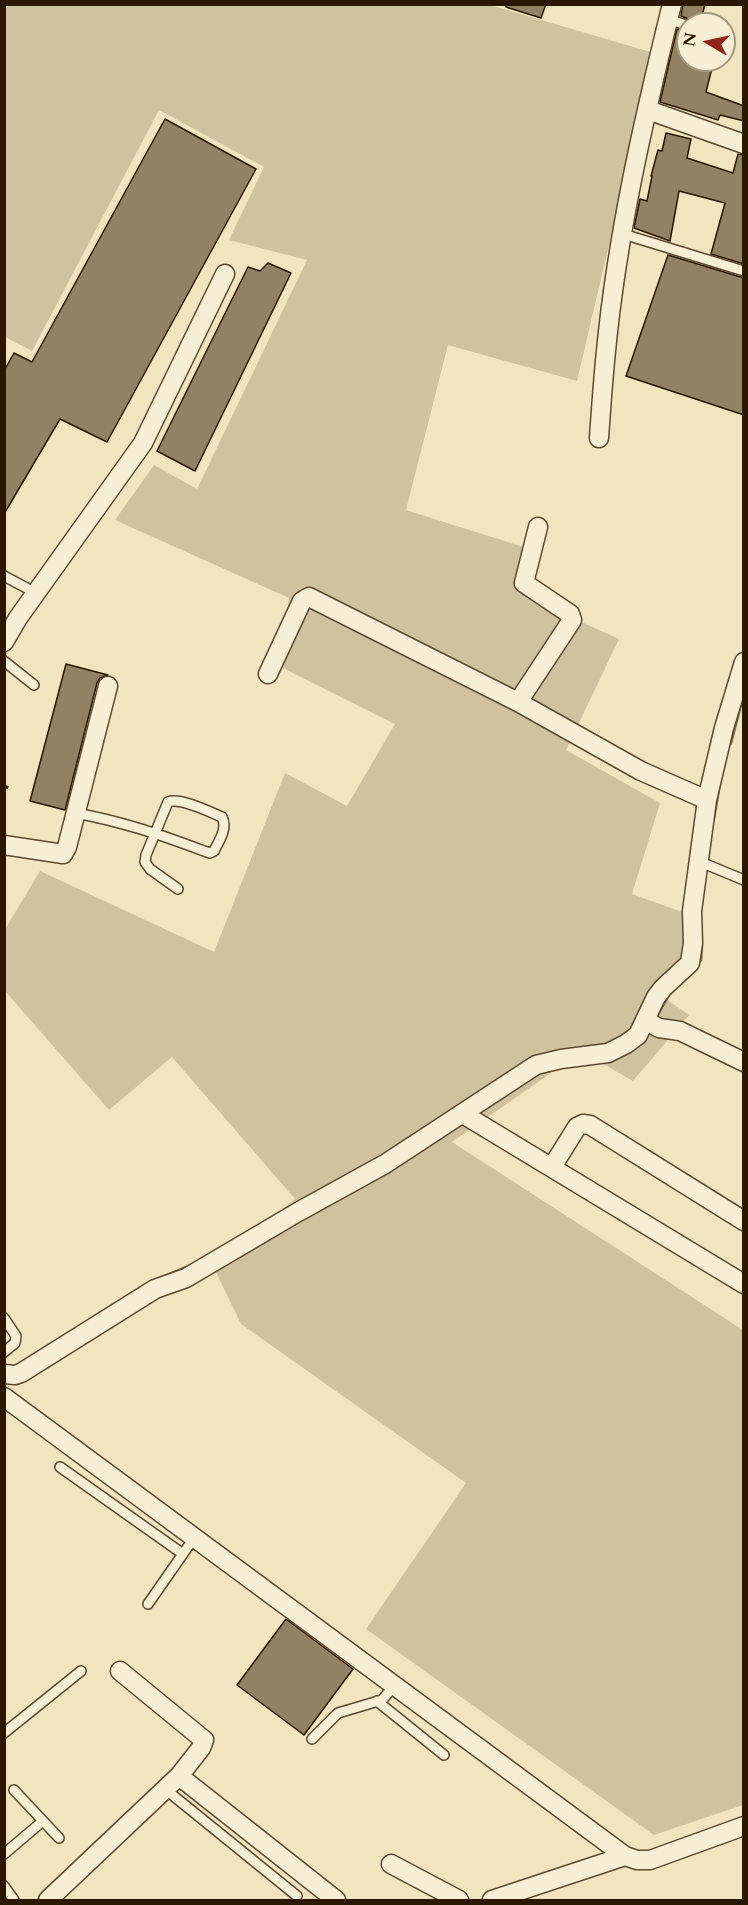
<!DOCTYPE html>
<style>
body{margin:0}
#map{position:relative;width:748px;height:1905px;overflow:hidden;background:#f1e5bf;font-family:Cardo,serif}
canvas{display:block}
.frame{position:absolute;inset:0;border:6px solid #2b1600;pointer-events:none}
.north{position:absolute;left:676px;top:12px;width:60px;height:60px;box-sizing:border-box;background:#f6eed5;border:2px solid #a59880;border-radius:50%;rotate:279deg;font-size:16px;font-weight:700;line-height:24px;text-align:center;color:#2b1600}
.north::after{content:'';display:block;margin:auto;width:21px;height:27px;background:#8f2418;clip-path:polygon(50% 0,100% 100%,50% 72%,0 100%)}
</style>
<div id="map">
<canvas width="748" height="1905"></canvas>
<div class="frame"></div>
<div class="north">N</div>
</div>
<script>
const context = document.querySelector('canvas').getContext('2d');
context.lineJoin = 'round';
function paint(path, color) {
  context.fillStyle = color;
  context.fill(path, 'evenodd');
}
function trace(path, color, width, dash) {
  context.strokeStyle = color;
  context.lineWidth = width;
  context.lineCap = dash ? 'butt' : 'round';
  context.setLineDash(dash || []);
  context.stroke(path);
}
const green = new Path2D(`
 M5,5h485l164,48 -77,328 -129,-36 -42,165 127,40 -3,49 89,40 -53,111 94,53 -28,91 67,24 -15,38 -27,37 32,22 -56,66 -37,-21 -35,6 -109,76 291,188v475l-89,30 -288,-206 100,-146 -225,-159 -27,-56 81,-69 -123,-142 -63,53 -104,-119 -1,-60 36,-60 174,81 71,-179 62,33 48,-82 -112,-56 6,-70 -174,-78 39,-55 43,24 110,-229 -78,-20 35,-73 -105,-57 -127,241 -27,-14z`);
const stream = new Path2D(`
 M730,743l10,-38
 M713,819l5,-30
 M696,963l4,-3 1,-14
 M656,1016l12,-21
 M160,1279l31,-13`);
const building = new Path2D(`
 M506,4h40l-5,14 -35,-11z
 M683,4h22l-5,20h-6l-3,-4 -10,-4z
 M677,29l11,4v27h26l-8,32 38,14v15l-24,-6 -2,5 -58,-18z
 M165,119l91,50 -149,273 -47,-23 -56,95v-143l10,-18 18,9z
 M666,133l25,6 -4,19 46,15 5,-19 6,1v109l-33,-10 14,-51 -46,-12 -9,50 -36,-13 6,-29 7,2 5,-25h-1l7,-26 4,1z
 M668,255l76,23v137l-118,-39z
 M268,263l23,10 -96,198 -38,-20 91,-184 12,4z
 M66,664l42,11 -8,3 -3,5 -32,127 -35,-9z
 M286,1619l67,50 -49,66 -67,-50z`);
const path = new Path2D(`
 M4,786l5,2`);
const lane = new Path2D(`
 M669,19l19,7
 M724,40h1
 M623,234l121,37
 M4,576l32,17
 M4,661l30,24
 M76,813c47,9 83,21 128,38l6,2 4,-2c5,-10 14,-23 8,-34 -12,-5 -42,-20 -54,-15l-22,53 -1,7 5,7 28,20
 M698,861l46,19
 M4,1318l12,18 -1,7 -11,9
 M60,1467l123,87
 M148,1604l46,-66
 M377,1701l67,54
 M4,1733l77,-62
 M312,1739l26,-26 44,-13 13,-15
 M165,1789l132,107
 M14,1790l45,48
 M4,1854l39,-33
 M4,1886l10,14`);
const street = new Path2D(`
 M648,110l96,34
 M599,438c2,-29 4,-58 7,-87 11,-116 38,-233 66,-347
 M538,527l-14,56 46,31 2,6 -54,82 123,69 66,29
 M4,642l14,-24 125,-175 82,-169
 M268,674l34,-73 7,-4 209,105
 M4,845l59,9 4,-7 41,-161
 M645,1020l14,8 21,3 64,31
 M463,1114l281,170
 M552,1167l25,-40 6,-3 7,1 154,96
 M4,1374l11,1 6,-2 134,-84 31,-11 112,-66 87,-48 151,-99 25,-6 47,-6 18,-9 12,-9 18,-38 7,-9 27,-25 3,-20 -1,-32 15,-111 17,-72 20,-66
 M4,1397l621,459 12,4h13l94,-34
 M179,1776l157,124
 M391,1864l68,36
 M48,1900l131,-124 22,-28 3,-8 -84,-69
 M492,1900l133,-44`);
paint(green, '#cfc29f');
trace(stream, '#7a684c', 4.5);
paint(building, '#928263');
trace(building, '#2b1600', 1.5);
trace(lane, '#5c4a30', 12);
trace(street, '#5c4a30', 21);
trace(path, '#2b1600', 3, [4.5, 3]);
trace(lane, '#f6eed5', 9);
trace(street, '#f6eed5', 18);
</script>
